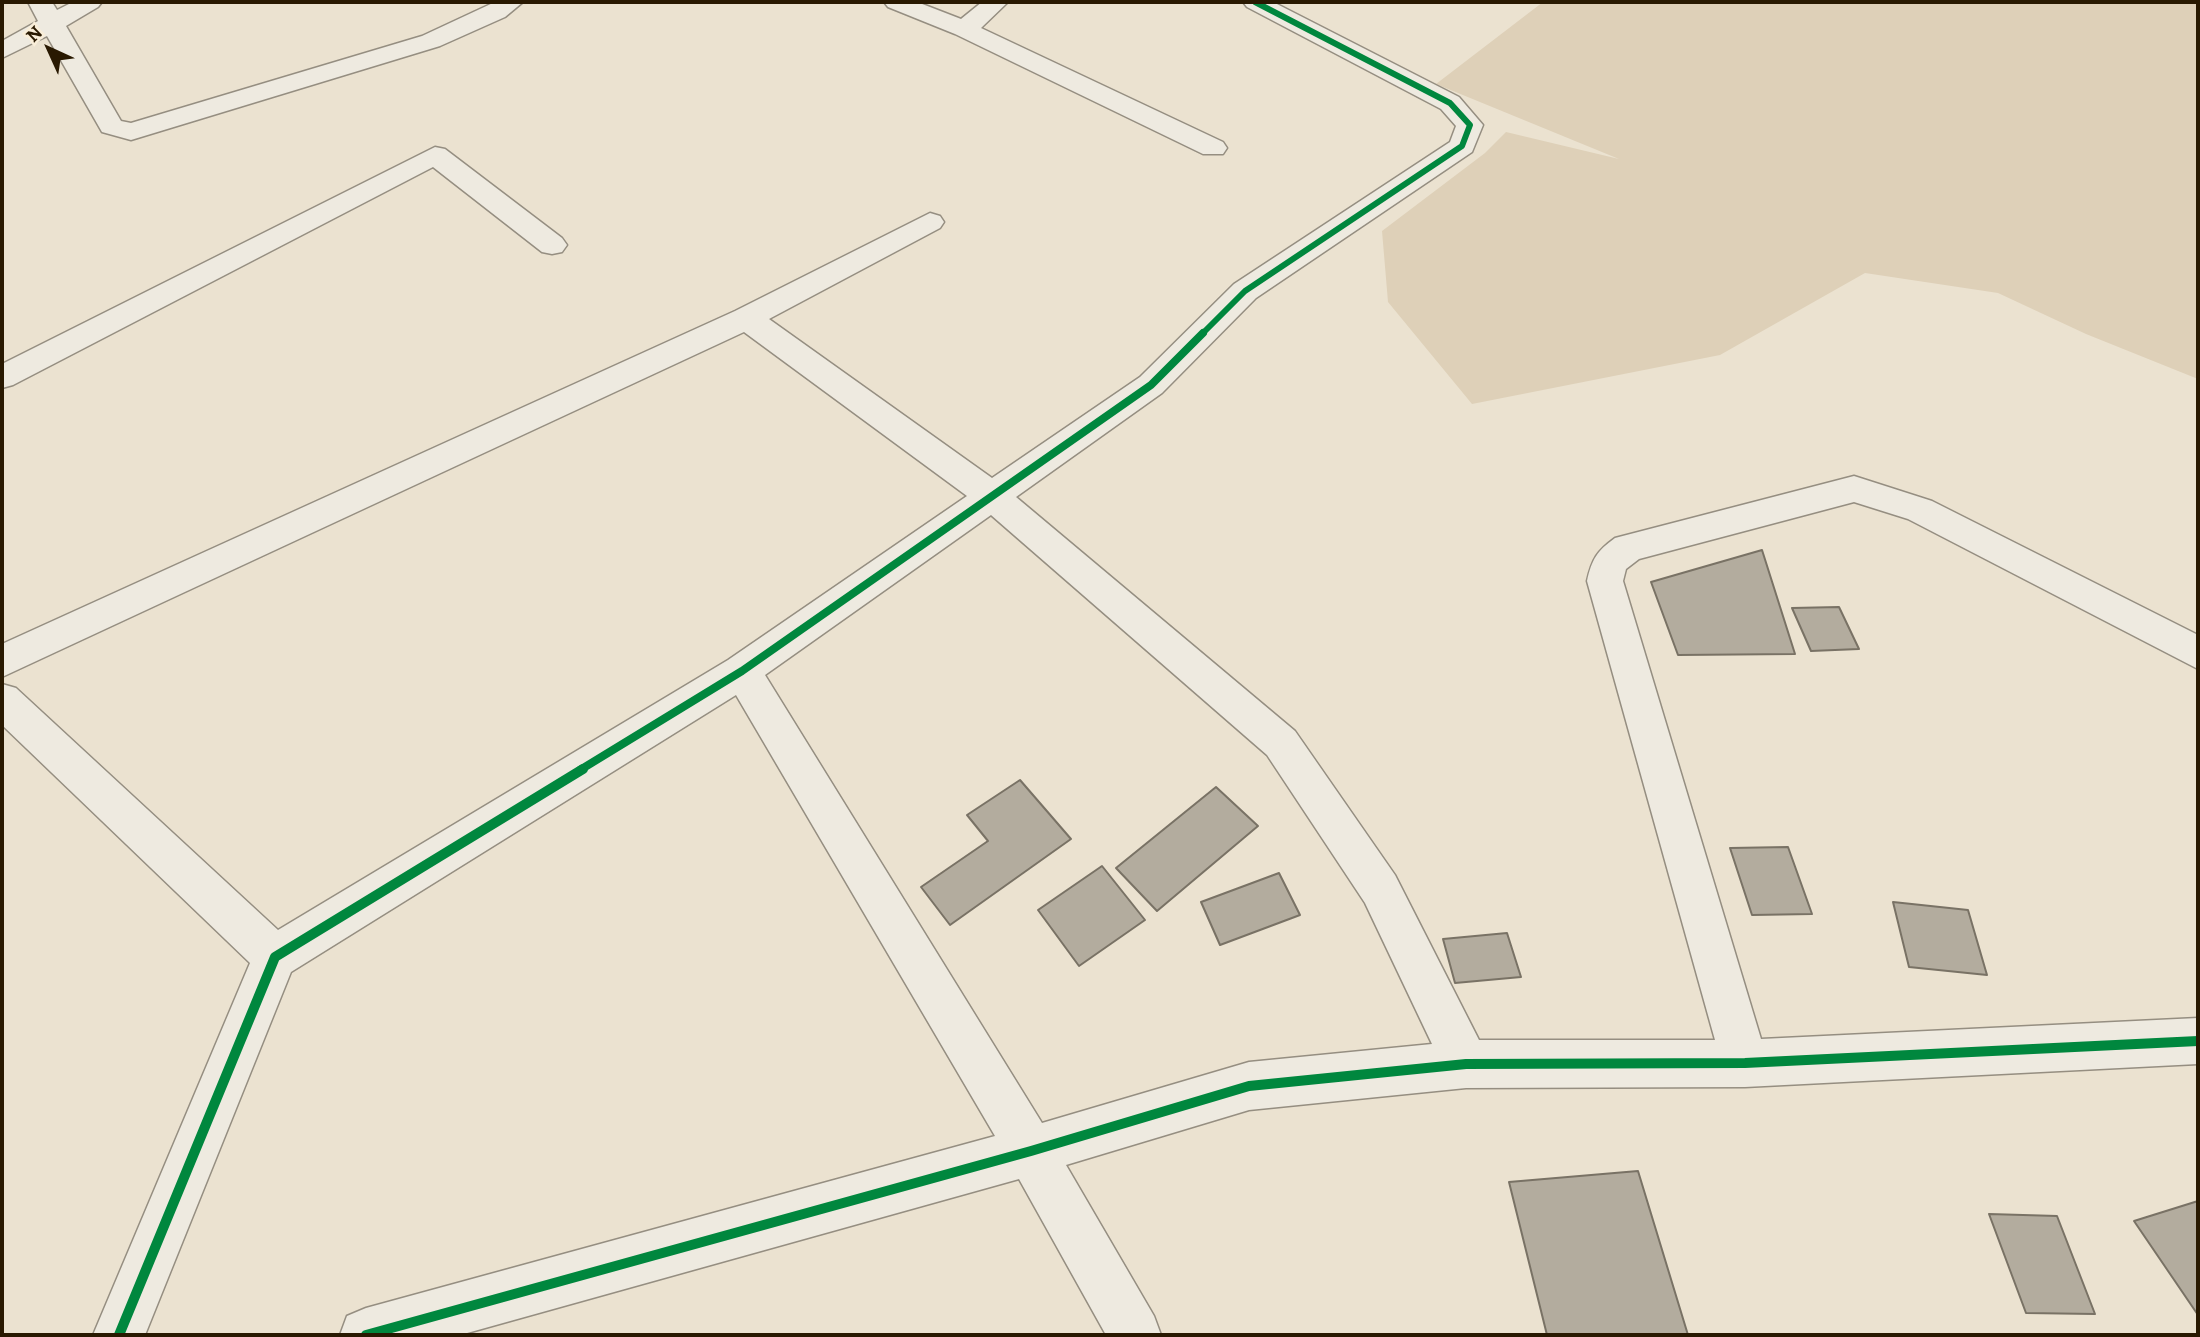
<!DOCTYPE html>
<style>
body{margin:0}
#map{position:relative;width:2200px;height:1337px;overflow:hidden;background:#ebe2d0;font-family:Alegreya,serif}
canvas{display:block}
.frame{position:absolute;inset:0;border:4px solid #291901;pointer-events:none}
.north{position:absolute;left:14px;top:14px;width:70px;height:70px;-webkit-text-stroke:5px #f9eed9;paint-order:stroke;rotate:315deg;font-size:19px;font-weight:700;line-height:28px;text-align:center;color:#291901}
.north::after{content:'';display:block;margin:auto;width:24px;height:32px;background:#291901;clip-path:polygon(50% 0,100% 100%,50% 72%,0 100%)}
</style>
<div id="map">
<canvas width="2200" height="1337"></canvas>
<div class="frame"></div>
<div class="north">N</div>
</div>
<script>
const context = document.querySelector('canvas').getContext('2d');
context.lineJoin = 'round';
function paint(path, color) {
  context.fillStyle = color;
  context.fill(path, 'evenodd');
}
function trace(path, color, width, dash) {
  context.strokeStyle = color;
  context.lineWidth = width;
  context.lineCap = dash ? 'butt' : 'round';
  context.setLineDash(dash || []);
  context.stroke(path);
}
const green = new Path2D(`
 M1543,2h655v377l-112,-45 -88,-41 -133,-20 -145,82 -248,49 -84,-102 -6,-71 103,-78 21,-21 113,27 -183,-75z`);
const building = new Path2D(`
 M1762,550l33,104 -117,1 -27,-73z
 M1839,607l20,42 -48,2 -19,-43z
 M1020,780l51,59 -121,86 -29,-38 67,-46 -21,-26z
 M1216,787l42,39 -101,85 -41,-43z
 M1788,847l24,67 -60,1 -22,-67z
 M1102,866l43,54 -66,46 -41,-56z
 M1279,873l21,42 -80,30 -19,-43z
 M1893,902l75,8 19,65 -78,-8z
 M1507,933l14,44 -66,6 -12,-44z
 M1638,1171l50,164h-141l-38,-153z
 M2198,1201v114l-64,-94z
 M1989,1214l68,2 38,98 -69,-1z`);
const minor = new Path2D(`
 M28,2h24l5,8 16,-8h29l-4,5 -32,19 55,95 10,2 291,-87 73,-34h28l-18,15 -65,29 -309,94 -29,-8 -55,-96 -45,22v-17l36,-20z
 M884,2h33l44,17 21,-17h26l-27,26 242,114 4,6 -4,6h-20l-248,-120 -67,-27z
 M1243,2h30l186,95 24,28 -11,27 -216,146 -94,95 -146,104 279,234 100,144 84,165h236l-128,-459c5,-22 10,-30 28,-43l239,-62 78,25 266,134v34l-290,-150 -54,-17 -215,57 -13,10 -3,12 138,458 437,-21v46l-453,23 -279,1 -217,22 -183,55 88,151 7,19h-55l-87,-156 -559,156h-120l7,-19 19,-8 629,-172 -259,-441 -445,277 -146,363h-52l157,-372 -248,-238v-41l14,4 262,242 450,-270 239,-164 -223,-164 -742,345v-33l733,-333 195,-98 10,3 4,6 -4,6 -171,91 223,159 148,-101 94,-93 216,-142 6,-16 -15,-17 -194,-102zM991,515l276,240 98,148 67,141 -183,18 -207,61 -277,-448z
 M435,147l10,2 117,89 5,7 -5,7 -10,2 -10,-2 -109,-85 -420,218 -11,3v-24z`);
const cyclewayFar2 = new Path2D(`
 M1201,335l44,-44 217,-145 8,-21 -20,-22 -195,-101`);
const cyclewayFar1 = new Path2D(`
 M580,770l162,-99 409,-286 52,-52`);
const cycleway = new Path2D(`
 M119,1335l156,-378 308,-188
 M366,1335l665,-184 218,-65 217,-22 279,-1 453,-22`);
paint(green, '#ded0b8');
paint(building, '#b3ac9e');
trace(building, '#797265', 2);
trace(minor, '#958e81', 3);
paint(minor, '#eeeae0');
trace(cyclewayFar2, '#00873e', 6);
trace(cyclewayFar1, '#00873e', 8);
trace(cycleway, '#00873e', 10);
</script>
